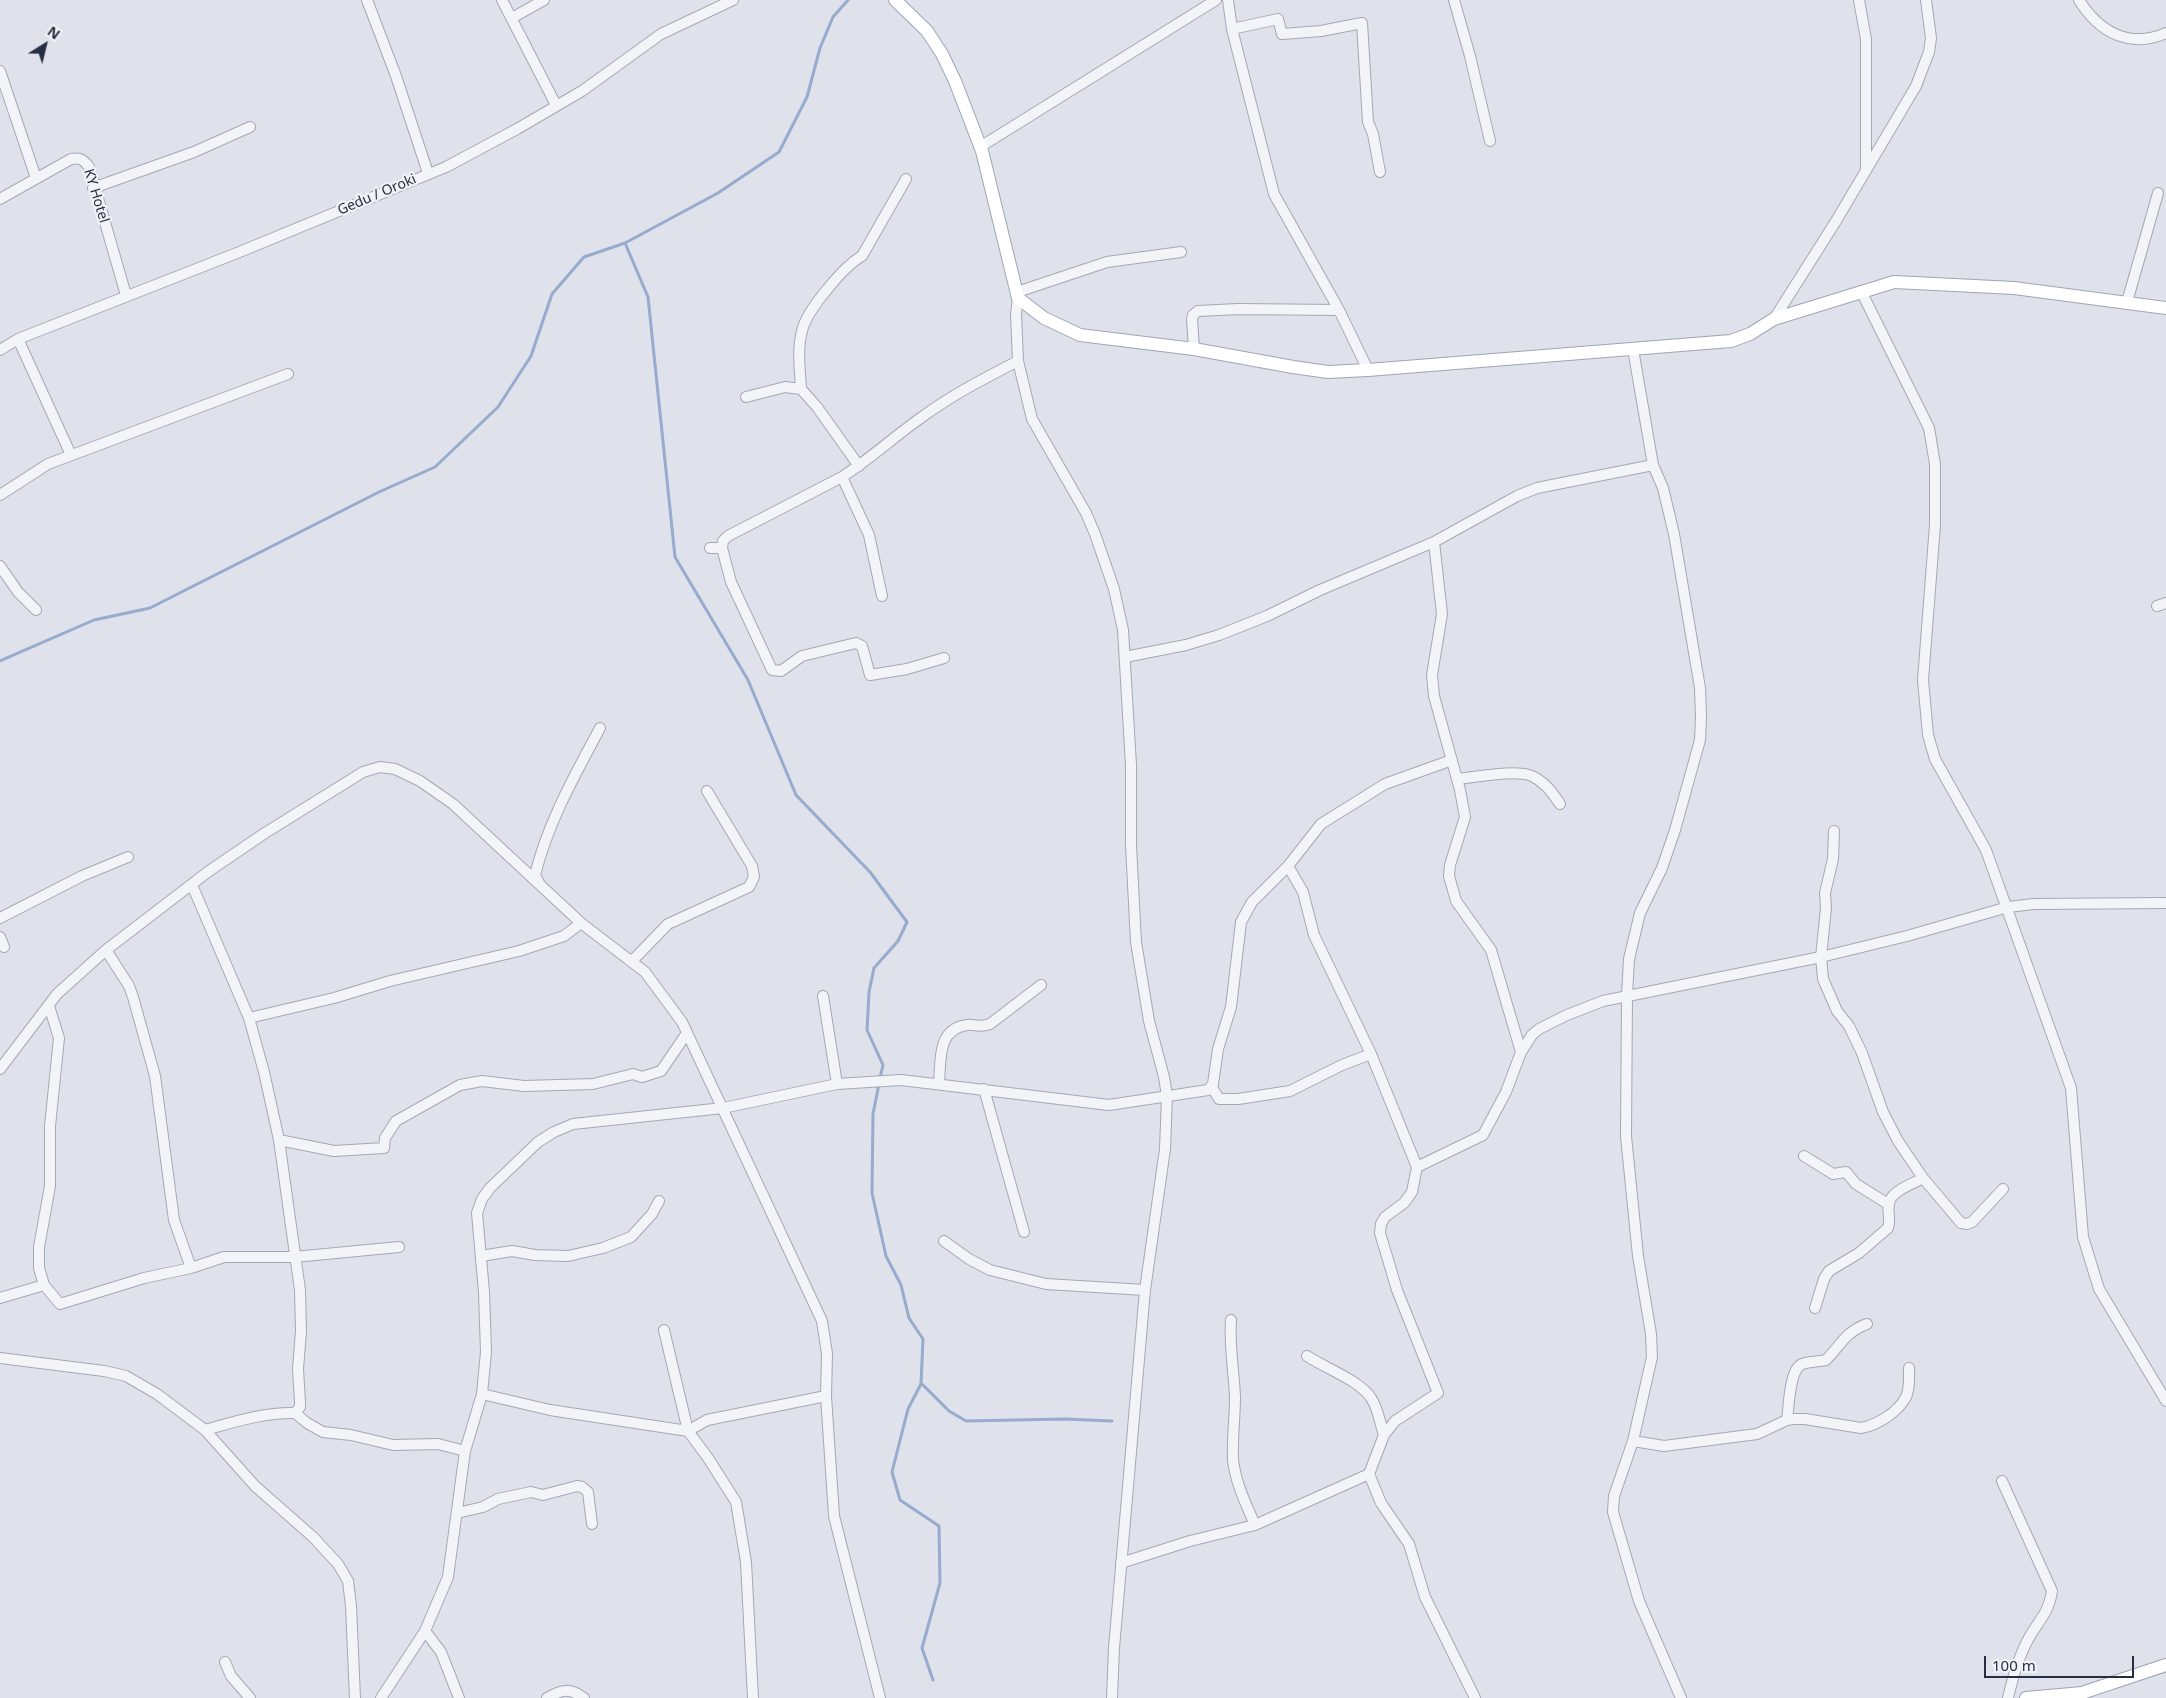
<!DOCTYPE html>
<style>
body{margin:0}
#map{position:relative;width:2166px;height:1698px;overflow:hidden;background:#dfe2ea;font-family:"Noto Sans",sans-serif}
canvas{display:block}
.north{position:absolute;left:20px;top:20px;width:50px;height:50px;-webkit-text-stroke:4px #eff2f7;paint-order:stroke;rotate:36deg;font-size:14px;font-weight:700;line-height:20px;text-align:center;color:#262e43}
.north::after{content:'';display:block;margin:auto;width:18px;height:22px;background:#262e43;clip-path:polygon(50% 0,100% 100%,50% 72%,0 100%)}
.scale{position:absolute;left:1984px;top:1656px;width:150px;height:22px;box-sizing:border-box;border:2px solid #262e43;border-top:0;padding-left:6px;font-size:15px;line-height:18px;white-space:nowrap;color:#262e43;-webkit-text-stroke:4px #eff2f7;paint-order:stroke}
</style>
<div id="map">
<canvas width="2166" height="1698"></canvas>
<div class="north">N</div>
<div class="scale">100 m</div>
</div>
<script>
const context = document.querySelector('canvas').getContext('2d');
context.lineJoin = 'round';
function trace(path, color, width, dash) {
  context.strokeStyle = color;
  context.lineWidth = width;
  context.lineCap = dash ? 'butt' : 'round';
  context.setLineDash(dash || []);
  context.stroke(path);
}
function drawText(font, color, halo, rows, align = 'center') {
  context.font = font + ' "Noto Sans",sans-serif';
  context.lineWidth = 4.5;
  context.setLineDash([]);
  context.textBaseline = 'middle';
  context.strokeStyle = halo;
  context.fillStyle = color;
  for (const [text, x, y, turn = 0] of rows) {
    context.save();
    context.translate(x, y);
    context.rotate((+turn || 0) * Math.PI / 180);
    context.textAlign = isNaN(turn) ? turn : align;
    if (halo) context.strokeText(text, 0, 0);
    context.fillText(text, 0, 0);
    context.restore();
  }
}
const stream = new Path2D(`
 M625,243l23,54 27,260 73,123 48,115 74,77 37,50 -9,19 -24,27 -5,24 -2,38 16,35 -3,13
 M0,661l94,-41 56,-12 229,-116 56,-25 63,-60 33,-51 21,-62 32,-37 41,-14 93,-50 61,-41 28,-55 13,-49 13,-31 15,-17
 M879,1084l-6,30 -1,79 14,63 15,29 8,33 14,21 -2,45 -13,25 -16,63 8,28 39,26 1,57 -18,65 11,32
 M922,1384l27,27 17,10 98,-2 48,2`);
const minor = new Path2D(`
 M367,0l29,76 32,97
 M502,0l54,105
 M1228,0l4,29 42,165 65,116 29,60
 M1454,0l16,56 20,85
 M1859,0l7,39v129
 M2079,0c20,32 50,49 87,33
 M512,18l32,-18
 M1232,29l46,-10 4,15 39,-3 41,-8 6,99 5,12 7,38
 M0,71l36,107
 M980,147l236,-147
 M93,188l101,-36 56,-25
 M0,199l71,-40c9,-2 13,1 18,8l37,128
 M1861,291l68,137 6,36v61l-12,155 5,55 7,24 51,91 85,238 12,149 16,52 67,112
 M1017,292l90,-30 74,-10
 M1018,298l-2,16 2,47 14,58 54,94 9,21 19,55 9,41 8,135v80l5,97 13,79 15,56 3,19 -2,53 -20,141 -31,358 -2,50
 M2127,302l31,-109
 M1774,319l62,-98 80,-135 13,-34 2,-14 -5,-38
 M18,339l53,116
 M1194,349l-2,-30 1,-4 5,-4 40,-2 101,1
 M1633,349l20,116 10,23 11,46 26,154 1,29 -1,23 -25,90 -13,38 -22,45 -11,46 -2,36 -1,141 12,120 13,78 1,23 -19,84 -19,55 -1,16 26,89 42,97
 M0,350l18,-11 219,-86 209,-86 71,-38 65,-38 79,-57 72,-34
 M746,397l39,-10 16,2
 M859,466l-42,-59 -16,-18c-1,-19 -4,-40 1,-58 4,-20 42,-65 60,-75l44,-77
 M842,477l27,58 13,61
 M0,495l48,-31 240,-90
 M1434,542l8,72 -10,61 2,21 26,94 5,27 -15,48 -1,11 7,25 35,49 30,102
 M710,548h12l1,-7 5,-5 114,-59c28,-18 53,-41 80,-60 30,-22 63,-39 96,-56
 M722,548l9,34 41,88 9,1 21,-15 54,-13 6,3 8,29 37,-6 37,-11
 M0,566l18,26 18,18
 M2157,606l9,-3
 M1125,657l61,-12 33,-10 48,-19 53,-26 114,-48 83,-46 20,-8 116,-23
 M1457,779c20,-2 58,-10 75,-3 13,6 21,17 28,28
 M1834,831l-1,28 -8,34 1,15 -5,49 2,22 14,32 12,15 13,27 21,59 15,29 25,37 38,45 6,1 5,-2 31,-33
 M1288,866l15,26 11,43 57,119 46,113 -5,25 -8,11 -19,14 -4,7 -1,9 17,57 41,103 -43,28 -11,14 -15,39 12,29 28,41 16,53 50,101
 M192,885l57,133 15,54 15,68 21,150 1,41 -3,38 2,33v5l-5,6c-30,-1 -61,9 -90,17
 M540,885l-5,-10c13,-53 40,-100 65,-147
 M0,918l82,-42 46,-19
 M0,937l4,10
 M106,950l23,36 4,11 22,79 19,144 17,48
 M632,961l36,-37 81,-37 5,-10 -2,-11 -45,-75
 M823,996l14,88
 M49,1006l10,32 -9,88v60l-11,61v21l5,17 16,19 84,-26 47,-10 33,-11h70l105,-10
 M249,1018l85,-20 56,-17 129,-30 45,-15 17,-13
 M0,1069l57,-75 49,-44 103,-79 56,-38 98,-61 17,-5 15,2 25,12 33,23 128,119 64,49 37,50 140,299 5,33 -1,42 8,120 46,182
 M939,1083c2,-23 -2,-54 28,-58 9,-1 12,3 23,-1l51,-39
 M1212,1087l7,12h19l52,-8 52,-26 29,-11
 M984,1089l40,143
 M279,1140l55,11 50,-3 1,-10 11,-17 64,-36 22,-4 42,5 69,-2 40,-10 9,3 19,-6 26,-38
 M1804,1156l29,18 13,-2 10,12 32,20
 M1417,1167l66,-32 23,-43 15,-40 11,-17 7,-6 28,-14 36,-14 218,-44 86,-21 101,-29 26,-3 132,-1
 M944,1241l25,18 21,11 56,14 99,6
 M481,1256l31,-5 23,4 33,1 35,-8 28,-11 21,-23 7,-13
 M0,1298l44,-13
 M1815,1308l9,-29 5,-8 30,-18 29,-25c3,-9 -1,-16 1,-24 1,-13 24,-20 34,-26
 M1231,1320c-2,26 3,51 4,77 0,21 -3,42 -2,62 2,23 13,45 22,66
 M664,1330l24,101 20,27 28,44 10,60 7,136
 M1307,1356c18,12 52,24 64,42 7,10 9,25 13,37
 M0,1358l104,13 22,5 31,18 48,36 50,56 58,51 25,27 10,17 3,25 4,92
 M482,1394l68,16 138,21 19,-11 119,-24
 M295,1413l12,10 16,9 28,3 42,10 45,-1 27,7
 M1787,1420c2,-13 2,-50 15,-56 7,-3 17,-2 24,-4 15,-15 19,-28 41,-36
 M1633,1441l31,5 93,-12 30,-14 7,-1h11l56,9c17,-3 37,-16 45,-31 4,-8 3,-20 3,-29
 M2002,1481l50,110c-3,21 -12,28 -22,45 -11,19 -17,40 -22,62
 M457,1513l26,-6 15,-8 33,-7 12,3 34,-9 5,1 6,5 4,32
 M1121,1563l69,-22 65,-16 114,-51
 M425,1631l16,21 18,46
 M225,1662l6,14 19,22
 M381,1698l44,-67 23,-54 17,-126 17,-57 4,-42 -2,-60 -7,-79 5,-14 8,-11 48,-46 16,-10 19,-8 150,-16 114,-24 64,-4 208,25 99,-15 5,-6 5,-35 13,-42 10,-85 11,-20 36,-36 33,-42 64,-40 67,-24
 M547,1698c15,-9 23,-10 37,0`);
const major = new Path2D(`
 M895,0l32,31 15,23 13,27 27,70 36,147 26,20 36,17 114,14 99,18 35,5 40,-2 363,-29 19,-7 24,-15 120,-37 120,6 152,20
 M2026,1698l56,-5 84,-28`);
const streetNames = [
 ["Gedu / Oroki",377,195,-23],
 ["KY Hotel",96,196,73]
];
trace(stream, '#96abce', 3);
trace(minor, '#a4a8b5', 12);
trace(major, '#9da5b7', 14);
trace(minor, '#f2f4f8', 10);
trace(major, '#fff', 12);
drawText('14px', '#262e43', '#eff2f7', streetNames);
</script>
